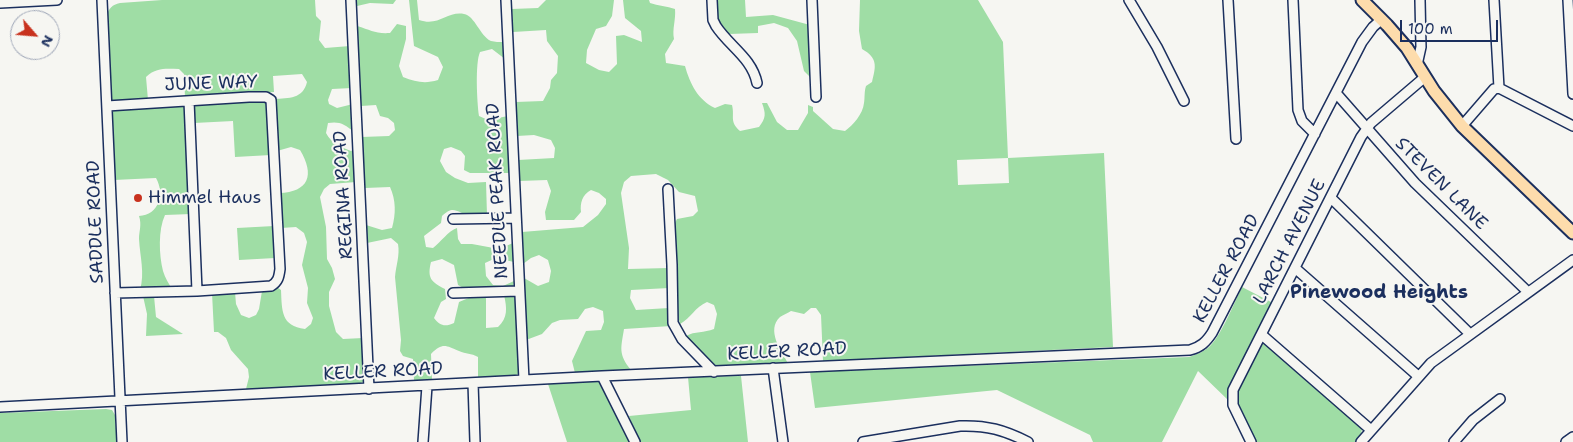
<!DOCTYPE html>
<style>
body{margin:0}
#map{position:relative;width:1573px;height:442px;overflow:hidden;background:#f6f6f2;font-family:"Shantell Sans",sans-serif}
canvas{display:block}
.north{position:absolute;left:10px;top:10px;width:50px;height:50px;box-sizing:border-box;background:#f6f6f2;border:1px solid #9ea6b7;border-radius:50%;rotate:117deg;font-size:14px;font-weight:700;line-height:20px;text-align:center;color:#1b2f5e}
.north::after{content:'';display:block;margin:auto;width:18px;height:22px;background:#c8321e;clip-path:polygon(50% 0,100% 100%,50% 72%,0 100%)}
.scale{position:absolute;left:1400px;top:20px;width:98px;height:22px;box-sizing:border-box;border:2px solid #1b2f5e;border-top:0;padding-left:6px;font-size:15px;line-height:18px;white-space:nowrap;color:#1b2f5e;-webkit-text-stroke:4px #f6f6f2;paint-order:stroke}
</style>
<div id="map">
<canvas width="1573" height="442"></canvas>
<div class="north">N</div>
<div class="scale">100 m</div>
</div>
<script>
const context = document.querySelector('canvas').getContext('2d');
context.lineJoin = 'round';
function paint(path, color) {
  context.fillStyle = color;
  context.fill(path, 'evenodd');
}
function trace(path, color, width, dash) {
  context.strokeStyle = color;
  context.lineWidth = width;
  context.lineCap = dash ? 'butt' : 'round';
  context.setLineDash(dash || []);
  context.stroke(path);
}
function drawText(font, color, halo, rows, align = 'center') {
  context.font = font + ' "Shantell Sans",sans-serif';
  context.lineWidth = 4;
  context.setLineDash([]);
  context.textBaseline = 'middle';
  context.strokeStyle = halo;
  context.fillStyle = color;
  for (const [text, x, y, turn = 0] of rows) {
    context.save();
    context.translate(x, y);
    context.rotate((+turn || 0) * Math.PI / 180);
    context.textAlign = isNaN(turn) ? turn : align;
    if (halo) context.strokeText(text, 0, 0);
    context.fillText(text, 0, 0);
    context.restore();
  }
}
const green = new Path2D(`
 M162,0h153l1,16 5,5 -2,19 6,8 25,-2 2,42 -20,1 -4,11 1,4 8,4 16,-4 1,28c-9,-8 -15,-11 -26,-9l-2,10c5,10 15,14 25,18l4,-2 1,33 -26,2 -6,5 -4,8 6,30 1,32 5,9 3,11 -6,13v14l7,26 7,7 20,-1 1,39 -1,5 -4,2 -113,5 3,-12 -1,-8 -17,-19 -5,-12 -8,-6h-4l-2,-39 23,-1 1,12 5,11 8,3 7,-3 3,-6 3,-18 9,-1 6,-3 4,3c1,21 0,36 24,39l6,-5 2,-6 -6,-15 1,-15 -6,-23 5,-23 -3,-9 -8,-6 -15,1 -2,-35c30,-1 36,-18 21,-43l-9,-3 -14,4 -3,-52c15,-1 29,0 33,-17l-5,-8 -29,2 1,16 -89,6 -1,-24 -5,-5c-13,0 -22,-2 -33,8l2,23 -31,2 -4,-1 -2,-4 -4,-82c2,-7 5,-10 13,-12z
 M356,0h40l-3,4 -23,-1 -13,3z
 M409,0h8l2,20c20,7 28,-9 45,-6 11,2 16,22 27,27 4,1 8,1 12,1l2,17 -13,-10 -12,3c-5,11 -3,50 -1,64l9,4 20,-4 2,57h-40l-6,-3 1,-14 -4,-5 -10,-4 -7,2 -4,12 6,11 9,6 13,5 18,-1 1,33c-6,0 -12,1 -18,0 -12,-2 -15,-11 -27,1l-1,7 -17,13 2,11 7,1c8,-6 15,-17 24,-20l1,11 3,5h11l27,5 14,-6 1,19 -18,-4 -11,5 1,13 7,9 10,1 11,-5 -1,7 -46,2 -9,-5 -4,-20 -12,-6 -11,3c-4,16 0,20 14,27l1,10 -5,3 -7,16c6,8 11,9 20,5l5,-21 12,-5 15,-1v32l12,-1c10,-9 9,-19 6,-32l10,2 1,3 4,70 -1,4 -4,2 -36,1v-20c-7,-4 -12,-3 -19,-6 -13,-5 -16,-9 -28,3l1,26h-18l-1,-21 -10,-3 -3,-5 1,-11 -6,-63c1,-12 5,-21 3,-33l-7,-6 -24,5 -1,-18 16,5 10,-2c4,-14 4,-28 -2,-41l-25,1 -3,-51 27,-1 6,-6 -1,-7 -6,-5 -8,-2 -4,-11 -15,1 -4,-80c14,4 18,8 33,7l7,-9 9,2v13l-7,27 4,11c13,5 22,7 35,3l5,-13 -5,-10 -24,-11z
 M546,0h68l-2,16 -6,10 -10,3 -9,21 -1,13 13,7 10,2 8,-8 -1,-28 8,-1 18,7 -1,-11 -16,-13 -2,-18h26l1,3c8,3 17,3 25,6 1,11 -3,20 -1,30l-9,15 1,9 19,3c5,18 13,34 30,42l10,-4 7,1c3,12 -3,16 8,26l19,-4c7,-9 7,-13 3,-24h5l10,19 10,8h11l10,-17v-8l5,2v4l20,18 12,2c8,-6 18,-17 19,-28 1,-5 0,-11 2,-17l6,-4c4,-16 6,-24 -10,-33l-3,-18 1,-31h118l25,42 5,116 -51,2 1,25 51,-2 -1,-25 96,-5 9,194 -290,14 -2,-46 -5,-7h-5l-7,6 -13,-3c-3,2 -8,4 -11,6 -14,13 1,34 8,46l-76,4 -24,-24 -2,-7c9,-5 18,-3 28,-7l3,-15 -3,-9 -7,-3c-12,5 -16,16 -27,22l-2,-9 -3,-92 2,-4 16,-3 5,-5 -3,-15 -16,-4 -11,-12 -12,-6 -25,2 -7,6 -3,11 8,55 -1,21 41,-1v20l-38,2 -1,8 6,12 33,-2 2,18 -47,3c-3,19 -6,25 7,41l-56,3 -3,-12 14,-30 15,-1 3,-8 -1,-11 -10,-4 -8,2 -7,10 -18,1 -8,3 -10,11 -16,6 -2,-62 14,8 11,-4 2,-11 -3,-11 -9,-5 -8,3 -8,6 -1,-32 61,-5 15,-12 8,-11v-5l-7,-6 -8,-3c-9,5 -11,13 -10,22l-7,8h-28l-1,-8 6,-21 -4,-11 -28,1 -1,-21 36,-2 1,-10 -4,-8 -17,-5 -17,1 -1,-34 27,-1 7,-13 1,-8 6,-7 1,-17 -11,-15 -1,-11 -33,2 -1,-23 26,-1z
 M716,0h29l1,17 27,-2 37,10 2,54 -8,-8 -7,-30 -9,-13 -14,-5 -16,3v7l-29,1c-13,-11 -12,-17 -13,-34z
 M259,100l9,3 3,52 -36,2 -2,-36 -39,2 -1,-13 3,-5 4,-2z
 M184,105l3,2 4,107 -26,1c-7,15 -6,40 -2,56 2,7 6,13 9,18l-32,1c5,-17 0,-33 -1,-51 0,-8 3,-14 0,-23 20,-1 26,-22 17,-38l-42,2 -2,-64 1,-5 3,-2z
 M274,226l1,32 -36,2 -2,-32z
 M1242,287l31,16 -43,86 -2,11 -30,-29 -36,71h-69l-3,-7 -93,-45 -182,18 -5,-36 379,-15c8,-3 15,-5 21,-11 12,-12 24,-43 32,-59z
 M143,296h11l2,21 27,17 -37,2 1,-22z
 M1262,343l7,3 93,82 -1,8 -5,6h-101l-19,-40 1,-12 23,-46z
 M741,376l7,66h-109l-10,-26 62,-6 -3,-33z
 M593,381l6,1 3,4 19,33 11,23h-65l-19,-58z
 M106,409l6,1 3,5 2,27h-117v-29z`);
const minor = new Path2D(`
 M102,0l20,442
 M351,0l18,389
 M506,0l18,380
 M712,0l1,20 3,6c13,20 36,32 41,57
 M812,0l4,97
 M1129,0l28,47 27,54
 M1228,0l8,139
 M1293,0l5,110 4,11 13,13
 M1494,0l5,88
 M1568,0l5,94
 M0,3l57,-3
 M1417,65l4,-18 -1,-47
 M1336,93l79,90 113,109
 M189,101l8,190
 M107,106l142,-9h17l5,3 9,169c-1,8 -2,13 -9,17l-74,5 -82,2
 M1462,126l32,-37 5,-1 74,38
 M668,189l4,76 1,58 9,16 32,33
 M1331,198l139,136
 M453,219l63,-1
 M1295,268l123,108
 M453,293l66,-2
 M1262,335l109,95
 M773,368l10,74
 M602,376l33,66
 M473,383l2,59
 M0,407l602,-31 588,-26c11,-3 16,-8 22,-17l150,-291 11,-15 9,-8
 M423,442l4,-56
 M863,442l97,-16c27,-1 44,4 68,16
 M1251,442l-18,-37v-15l128,-253 10,-14 54,-46
 M1361,442l70,-79 142,-103
 M1454,442l19,-22 27,-21
 M1566,442l7,-5`);
const major = new Path2D(`
 M1362,0l25,25 20,23 27,43 28,35 111,107`);
const markers = [
 [138,198,5,"#c8321e"]
];
const streetNames = [
 ["JUNE WAY",211,84,-2],
 ["STEVEN LANE",1441,184,45],
 ["NEEDLE PEAK ROAD",498,191,-93],
 ["REGINA ROAD",344,195,-93],
 ["SADDLE ROAD",96,222,-92],
 ["LARCH AVENUE",1290,242,-63],
 ["KELLER ROAD",1227,269,-62],
 ["KELLER ROAD",787,352,-3],
 ["KELLER ROAD",383,372,-3]
];
const poiNames = [
 ["Himmel Haus",148,198]
];
const neighbourhoodNames = [
 ["Pinewood Heights",1379,293]
];
paint(green, '#9fdda5');
trace(minor, '#1b2f5e', 12);
trace(major, '#1b2f5e', 15);
trace(minor, '#f6f6f2', 9);
trace(major, '#fddcac', 11);
for (const [x, y, r, color] of markers) {
  const dot = new Path2D();
  dot.arc(x, y, r, 0, 2 * Math.PI);
  context.fillStyle = color;
  context.fill(dot);
  trace(dot, '#f6f6f2', 2);
}
drawText('18px', '#1b2f5e', '#f6f6f2', streetNames);
drawText('18px', '#1b2f5e', '#f6f6f2', poiNames, 'left');
drawText('bold 19px', '#1b2f5e', '#f6f6f2', neighbourhoodNames);
</script>
